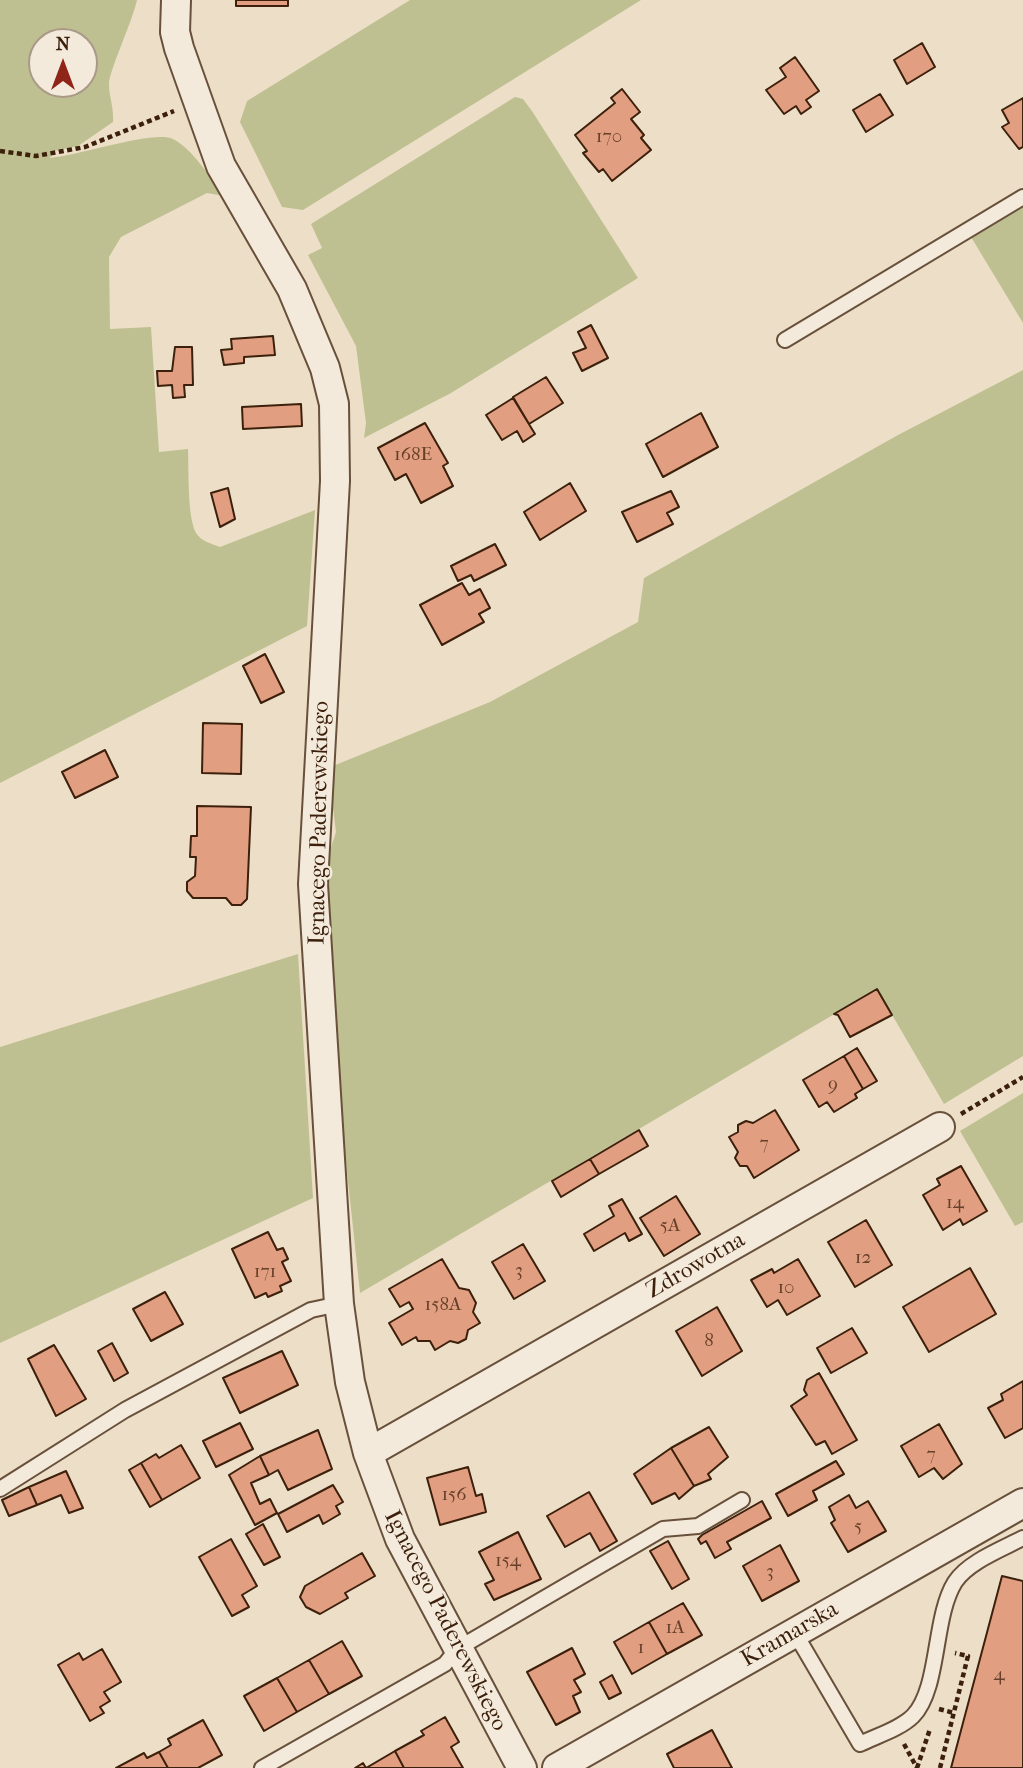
<!DOCTYPE html>
<style>
body{margin:0}
#map{position:relative;width:1023px;height:1768px;overflow:hidden;background:#eddfc7;font-family:"IM FELL French Canon",serif}
canvas{display:block}
.north{position:absolute;left:28px;top:28px;width:70px;height:70px;box-sizing:border-box;background:#f3eadb;border:2px solid #a98;border-radius:50%;rotate:0deg;font-size:19px;font-weight:700;line-height:28px;text-align:center;color:#3c200c}
.north::after{content:'';display:block;margin:auto;width:24px;height:32px;background:#8f2418;clip-path:polygon(50% 0,100% 100%,50% 72%,0 100%)}
</style>
<div id="map">
<canvas width="1023" height="1768"></canvas>
<div class="north">N</div>
</div>
<script>
const context = document.querySelector('canvas').getContext('2d');
context.lineJoin = 'round';
function paint(path, color) {
  context.fillStyle = color;
  context.fill(path, 'evenodd');
}
function trace(path, color, width, dash) {
  context.strokeStyle = color;
  context.lineWidth = width;
  context.lineCap = dash ? 'butt' : 'round';
  context.setLineDash(dash || []);
  context.stroke(path);
}
function drawText(font, color, halo, rows, align = 'center') {
  context.font = font + ' "IM FELL French Canon",serif';
  context.lineWidth = 5;
  context.setLineDash([]);
  context.textBaseline = 'middle';
  context.strokeStyle = halo;
  context.fillStyle = color;
  for (const [text, x, y, turn = 0] of rows) {
    context.save();
    context.translate(x, y);
    context.rotate((+turn || 0) * Math.PI / 180);
    context.textAlign = isNaN(turn) ? turn : align;
    if (halo) context.strokeText(text, 0, 0);
    context.fillText(text, 0, 0);
    context.restore();
  }
}
const green = new Path2D(`
 M0,0h137c-4,20 -28,71 -28,84 0,13 5,23 4,38l-35,24 -24,5 -4,7c28,-2 103,-28 123,-19 19,9 39,41 51,57l-17,-3 -86,44 -12,20 1,72 41,-2 8,125 29,-3c1,21 -1,67 8,84 5,8 16,11 24,14l95,-37 -8,116 -307,157zM42,42h42v42h-42z
 M410,0h231l-338,210 -21,-3 -42,-85 7,-21z
 M515,97l8,2 9,12 106,167 -187,115 -87,45 2,-15 -10,-77 -48,-91 14,-7 -11,-24z
 M1023,206v117l-52,-86z
 M1023,370v686l-79,48 -67,-115 -517,304 -41,-383 8,-50 9,-28 -8,-64 162,-66 148,-80 6,-44 254,-143z
 M298,954l15,244 -313,145v-296z
 M1023,1093v129l-8,4 -55,-95z`);
const building = new Path2D(`
 M236,0h52v6h-52z
 M922,43l13,24 -28,17 -13,-24z
 M795,57l24,34 -13,9 5,7 -10,7 -5,-8 -12,8 -18,-24 20,-13 -6,-9z
 M622,89l18,23 -9,7 13,16 -3,3 10,12 -39,31 -9,-12 -4,3 -16,-19 4,-2 -12,-16 40,-32 -4,-5z
 M880,94l13,21 -27,17 -13,-22z
 M1023,98v49l-4,2 -17,-22 7,-4 -7,-13z
 M591,325l17,33 -26,13 -9,-18 13,-5 -8,-16z
 M273,336l2,19 -31,2v6l-20,2 -3,-15 11,-1 -1,-10z
 M175,347h17l1,38h-9l1,12 -12,1 -1,-13 -14,1 -1,-15h15z
 M546,377l17,26 -34,21 -16,-27z
 M513,398l22,36 -12,8 -6,-11 -15,9 -16,-25z
 M301,404l1,22 -59,3 -1,-22z
 M701,413l17,34 -55,30 -17,-33z
 M425,423l23,40 -5,3 10,20 -32,17 -15,-29 -11,6 -17,-32z
 M570,483l16,28 -46,29 -16,-28z
 M228,488l7,31 -15,8 -9,-34z
 M671,491l8,16 -12,6 6,11 -36,18 -15,-30z
 M495,544l11,21 -32,16 -3,-6 -13,6 -7,-15z
 M462,583l7,12 11,-6 10,19 -11,6 5,8 -42,23 -22,-40z
 M265,654l19,38 -23,11 -18,-37z
 M203,723l39,1 -1,50 -39,-1z
 M105,750l13,27 -43,21 -13,-26z
 M197,806l54,1 -4,92 -6,6h-9l-6,-7h-33l-6,-7v-9l8,-6 1,-19h-6l1,-21h6z
 M877,989l15,26 -42,22 -12,-22 -4,-1z
 M857,1048l20,33 -14,8 -19,-33z
 M844,1056l19,33 -8,5 2,4 -23,14 -7,-10 -8,5 -16,-27z
 M775,1110l24,40 -45,28 -7,-12h-7l-5,-8 3,-6 -9,-15 9,-5v-7l8,-4 7,2z
 M639,1130l9,16 -49,28 -9,-15z
 M590,1159l9,15 -38,23 -9,-16z
 M961,1166l26,45 -24,14 -3,-6 -17,11 -20,-35 17,-10 -3,-6z
 M676,1196l24,38 -36,22 -24,-38z
 M622,1199l20,35 -13,7 -4,-8 -31,18 -10,-17 30,-18 -5,-10z
 M866,1220l26,45 -37,22 -27,-45z
 M268,1232l9,18 6,-2 5,11 -6,3 9,19 -11,5 2,5 -14,6 -2,-4 -11,5 -23,-49z
 M523,1244l22,37 -31,18 -22,-37z
 M442,1259l17,29 10,2 7,13 -3,9 7,11 -12,7 -2,9 -8,4 -8,-2 -15,9 -5,-9h-12l-2,-4 -14,8 -13,-22 24,-14 -4,-7 -9,5 -11,-18z
 M798,1259l22,37 -33,19 -9,-15 -11,7 -16,-27 21,-11 2,4z
 M970,1268l26,46 -67,38 -26,-45z
 M165,1292l18,32 -32,17 -18,-32z
 M717,1307l25,44 -40,25 -26,-45z
 M852,1328l15,25 -36,20 -14,-25z
 M112,1343l16,30 -14,8 -16,-30z
 M54,1345l32,54 -30,17 -28,-57z
 M282,1351l16,34 -58,28 -17,-35z
 M819,1373l38,67 -25,14 -7,-13 -9,4 -25,-39 16,-11 -3,-5 3,-10z
 M1023,1381v47l-18,10 -17,-30 15,-8 -2,-6z
 M240,1423l13,26 -37,18 -13,-26z
 M939,1424l23,40 -19,15 -9,-11 -15,9 -18,-31z
 M709,1427l19,30 -20,17 3,5 -17,7 -23,-38z
 M318,1430l14,39 -44,21 -10,-20 -9,5 -9,-19z
 M181,1445l19,33 -38,22 -21,-37 15,-9 3,4z
 M671,1448l23,38 -15,13 -4,-6 -23,11 -18,-30z
 M260,1456l9,19 -18,8 9,21 10,-5 7,14 -22,12 -26,-50z
 M836,1461l8,13 -31,17 4,9 -29,16 -12,-22z
 M141,1463l21,37 -12,7 -21,-37z
 M468,1467l8,29 6,-2 4,18 -46,13 -13,-47z
 M66,1471l17,37 -14,5 -8,-18 -24,10 -8,-18z
 M333,1485l10,17 -7,4 4,8 -17,10 -4,-9 -32,17 -9,-18z
 M29,1487l8,18 -28,11 -7,-16z
 M589,1492l28,49 -17,10 -10,-18 -25,14 -18,-31z
 M849,1495l7,13 12,-7 18,30 -38,21 -17,-29 4,-3 -6,-13z
 M762,1501l9,17 -44,24 4,7 -16,9 -9,-17 -5,3 -3,-5 4,-4z
 M263,1524l17,33 -16,8 -18,-31z
 M518,1532l23,47 -47,21 -9,-16 9,-4 -15,-28z
 M231,1539l26,47 -15,9 7,12 -17,9 -33,-59z
 M668,1541l21,38 -17,10 -22,-38z
 M780,1545l19,36 -37,20 -19,-35z
 M362,1553l13,23 -30,17 3,5 -28,16 -14,-7 -6,-10 5,-11z
 M1002,1576l21,5v187h-72z
 M683,1603l19,32 -35,19 -18,-32z
 M649,1622l18,32 -35,20 -18,-32z
 M342,1641l20,35 -33,18 -20,-34z
 M572,1648l13,26 -11,6 7,12 -8,4 7,16 -24,13 -29,-53z
 M102,1649l19,33 -17,10 6,9 -10,6 4,6 -14,8 -32,-56 21,-12 4,7z
 M309,1660l20,34 -32,18 -20,-34z
 M612,1675l9,18 -12,6 -9,-17z
 M277,1678l20,34 -33,19 -20,-35z
 M445,1717l14,25 -8,5 12,21h-59l-9,-17 29,-16 -3,-4z
 M203,1720l19,35 -24,13h-30l-9,-16 12,-7 -3,-6z
 M712,1730l20,38h-58l-7,-14z
 M395,1751l9,17h-49l8,-5 3,5z
 M159,1752l9,16h-52l28,-15 3,5z`);
const path = new Path2D(`
 M0,151l36,5 49,-9 89,-36
 M961,1114l62,-37
 M939,1709l15,4
 M904,1744l13,24
 M917,1768l13,-39
 M940,1768l28,-112 -13,-3`);
const lane = new Path2D(`
 M785,340l238,-143
 M0,1489l125,-79 186,-100 28,-6
 M795,1633l65,111c16,-8 40,-15 53,-28 27,-28 20,-99 42,-134 13,-20 47,-33 68,-44
 M262,1768l183,-104 12,-15 206,-120 35,-3 44,-26`);
const street = new Path2D(`
 M176,0l-1,32 4,16 42,118 71,123 33,79 9,36 1,77 -22,403 26,420 11,78 18,71 32,86 122,229
 M368,1453l572,-326
 M557,1768l466,-265`);
const numberNames = [
 ["170",609,137],
 ["168E",413,455],
 ["9",833,1085],
 ["7",764,1144],
 ["14",955,1203],
 ["5A",670,1226],
 ["12",863,1258],
 ["3",519,1271],
 ["171",265,1272],
 ["10",786,1288],
 ["158A",443,1305],
 ["8",709,1341],
 ["7",931,1455],
 ["156",454,1495],
 ["5",858,1527],
 ["154",508,1561],
 ["3",770,1572],
 ["1A",675,1628],
 ["1",641,1648],
 ["4",999,1675]
];
const streetNames = [
 ["Ignacego Paderewskiego",320,823,-89],
 ["Zdrowotna",696,1266,-30],
 ["Ignacego Paderewskiego",445,1621,63],
 ["Kramarska",790,1635,-30]
];
paint(green, '#bfc091');
paint(building, '#e29e81');
trace(building, '#3c200c', 2);
trace(lane, '#68503b', 18);
trace(street, '#68503b', 32);
trace(path, '#3c200c', 4.5, [5, 3.5]);
trace(lane, '#f3eadb', 14);
trace(street, '#f3eadb', 28);
drawText('19px', '#664029', null, numberNames);
drawText('23px', '#3c200c', '#f3eadb', streetNames);
</script>
